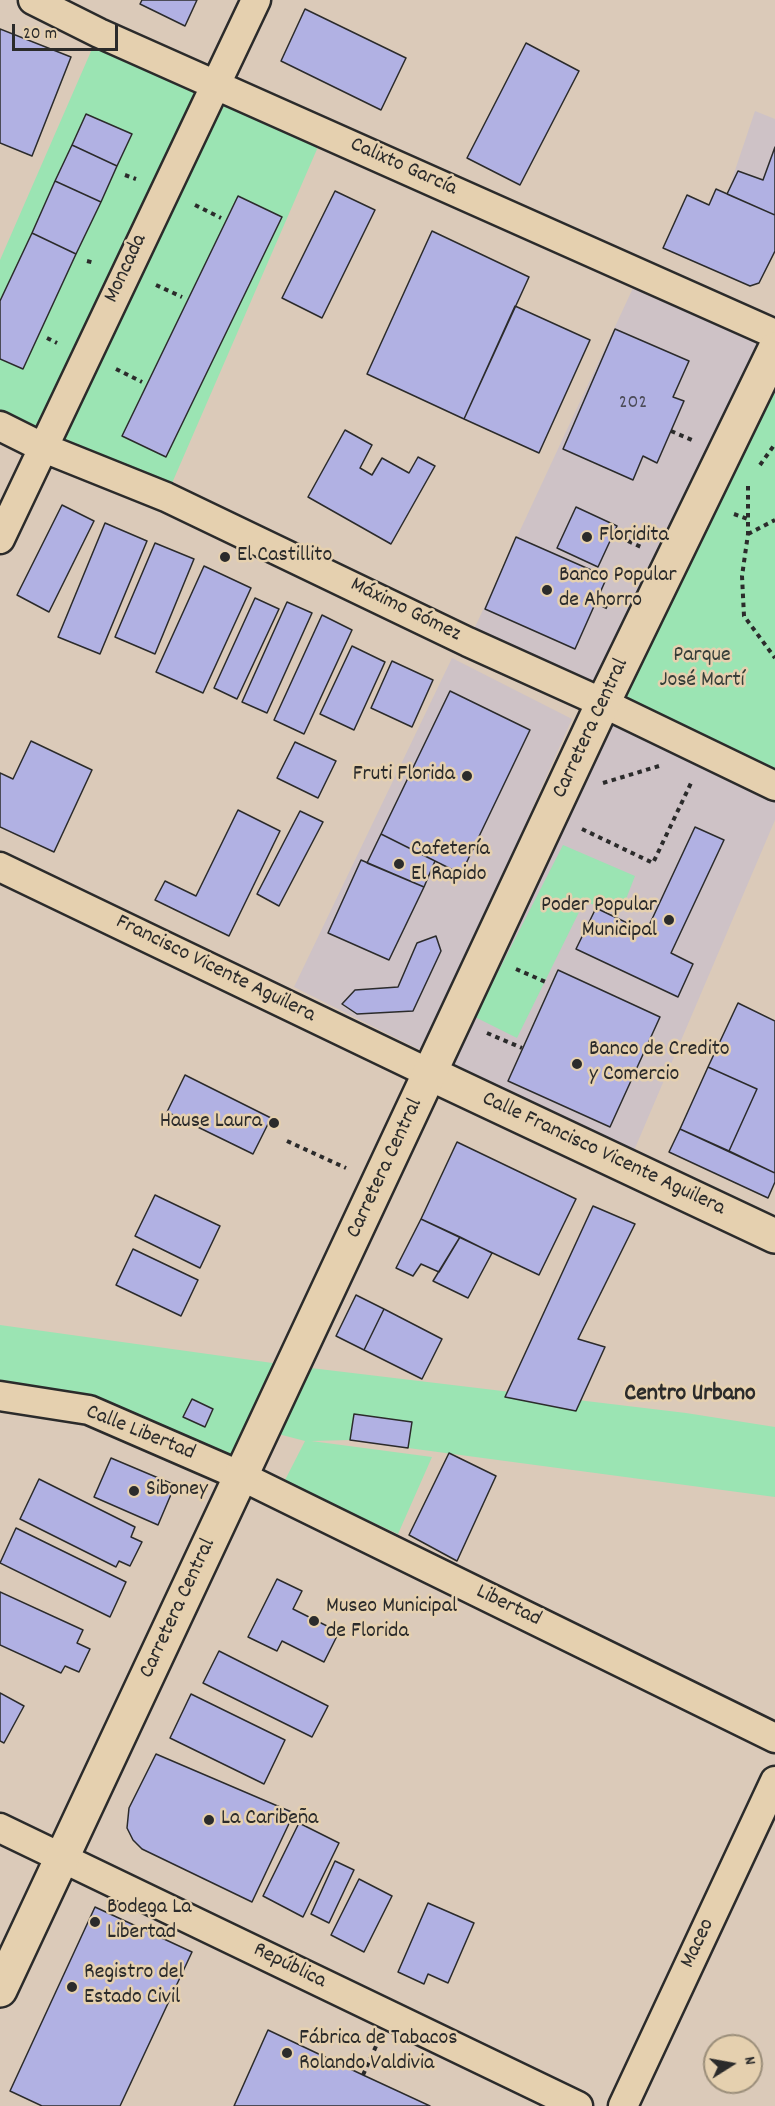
<!DOCTYPE html>
<meta charset="utf-8">
<style>
body{margin:0}
#map{position:relative;width:775px;height:2106px;overflow:hidden;background:#dbcab9;font-family:Dekko,sans-serif}
canvas{display:block}
.north{position:absolute;left:703px;top:2034px;width:60px;height:60px;box-sizing:border-box;background:#e5d0af;border:2px solid #9b8e7a;border-radius:50%;rotate:79deg;font-size:16px;font-weight:700;line-height:24px;text-align:center;color:#2b2b2b}
.north::after{content:'';display:block;margin:auto;width:21px;height:27px;background:#2b2b2b;clip-path:polygon(50% 0,100% 100%,50% 72%,0 100%)}
.scale{position:absolute;left:12px;top:24px;width:106px;height:27px;box-sizing:border-box;border:3px solid #2b2b2b;border-top:0;padding-left:8px;font-size:18px;line-height:21px;white-space:nowrap;color:#2b2b2b;-webkit-text-stroke:4px #e5d0af;paint-order:stroke}
</style>
<div id="map">
<canvas width="775" height="2106"></canvas>
<div class="north">N</div>
<div class="scale">20 m</div>
</div>
<script>
const context = document.querySelector('canvas').getContext('2d');
context.lineJoin = 'round';
function paint(path, color) {
  context.fillStyle = color;
  context.fill(path, 'evenodd');
}
function trace(path, color, width, dash) {
  context.strokeStyle = color;
  context.lineWidth = width;
  context.lineCap = dash ? 'butt' : 'round';
  context.setLineDash(dash || []);
  context.stroke(path);
}
function drawText(font, color, halo, rows, align = 'center') {
  context.font = font + ' Dekko,sans-serif';
  context.lineWidth = 5;
  context.setLineDash([]);
  context.textBaseline = 'middle';
  context.strokeStyle = halo;
  context.fillStyle = color;
  for (const [text, x, y, turn = 0] of rows) {
    context.save();
    context.translate(x, y);
    context.rotate((+turn || 0) * Math.PI / 180);
    context.textAlign = isNaN(turn) ? turn : align;
    if (halo) context.strokeText(text, 0, 0);
    context.fillText(text, 0, 0);
    context.restore();
  }
}
const built = new Path2D(`
 M755,111l20,8v96l-48,-21z
 M640,273l135,61v486l-148,347 -196,-93 172,-371 -135,-61z
 M452,658l120,61 -148,333 -130,-65z`);
const green = new Path2D(`
 M99,33l225,100 -158,364 -166,-73v-164z
 M775,349v437l-172,-83z
 M563,845l72,31 -14,36 -37,-10 -67,136 -42,-21z
 M0,1325l294,41 392,47 89,14v70l-367,-49 3,-26 -57,-8 -4,26 -39,1 121,16 -34,77 -114,-52 21,-41 -42,-11 -22,46 -152,-66 -89,-14z`);
const building = new Path2D(`
 M142,0h55l-12,26 -45,-22z
 M305,9l101,49 -25,52 -100,-49z
 M0,29l71,28 -39,99 -32,-13z
 M526,43l53,28 -59,114 -53,-27z
 M86,114l46,20 -15,32 -45,-21z
 M72,145l45,21 -16,36 -46,-21z
 M775,147v68l-48,-21 11,-23 25,9z
 M55,181l46,21 -25,52 -44,-21z
 M716,189l59,26v36l-16,32 -9,3 -87,-38 24,-53 22,10z
 M335,191l40,19 -53,108 -40,-20z
 M238,196l44,21 -116,240 -44,-21z
 M432,231l97,46 -65,142 -97,-45z
 M32,233l44,21 -53,115 -23,-10v-58z
 M515,306l75,34 -51,113 -75,-34z
 M615,329l74,32 -16,36 11,4 -27,62 -14,-7 -10,24 -70,-31z
 M345,430l27,15 -12,23 12,7 10,-17 27,15 9,-16 17,9 -44,78 -83,-47z
 M62,505l32,16 -45,91 -32,-17z
 M576,507l41,19 -19,41 -41,-19z
 M105,523l42,18 -47,113 -42,-17z
 M516,537l91,40 -32,72 -90,-40z
 M155,543l39,16 -39,95 -40,-17z
 M204,566l47,22 -48,105 -47,-21z
 M255,598l24,11 -42,90 -23,-11z
 M287,602l25,11 -45,100 -25,-11z
 M322,615l30,15 -48,104 -30,-14z
 M352,646l33,16 -31,68 -34,-16z
 M392,661l41,19 -21,47 -41,-19z
 M450,691l80,39 -69,144 -80,-40z
 M31,741l61,29 -38,82 -54,-25v-54l13,6z
 M295,742l41,19 -18,37 -41,-20z
 M238,810l42,21 -51,105 -74,-36 10,-19 31,15z
 M300,811l23,11 -44,84 -22,-12z
 M695,827l29,13 -53,113 22,11 -15,33 -102,-48 20,-41 50,24z
 M381,834l54,27 -11,26 -57,-24z
 M361,860l63,27 -35,73 -61,-27z
 M436,936l5,15 -28,60 -56,3 -15,-10 13,-14 43,-3 19,-44z
 M558,970l102,47 -50,110 -102,-46z
 M738,1003l37,18v152l-46,-22 28,-62 -49,-22z
 M708,1067l49,22 -28,62 -49,-22z
 M185,1075l86,43 -18,36 -86,-42z
 M680,1129l95,44v9l-7,16 -99,-46z
 M457,1142l119,57 -37,76 -118,-56z
 M155,1195l65,31 -20,42 -65,-32z
 M593,1206l42,18 -57,115 27,8 -29,64 -71,-14z
 M421,1219l39,18 -21,35 -18,-8 -8,12 -17,-8z
 M460,1237l32,16 -24,45 -35,-17z
 M133,1249l65,31 -17,36 -65,-31z
 M356,1295l28,14 -20,41 -28,-14z
 M384,1309l58,30 -20,40 -58,-29z
 M192,1399l21,10 -8,18 -22,-10z
 M354,1414l58,8 -4,26 -58,-8z
 M449,1453l47,23 -39,85 -48,-26z
 M111,1458l64,27 -17,40 -64,-28z
 M39,1479l96,48 -4,10 11,5 -12,24 -11,-5 -3,6 -96,-48z
 M16,1528l110,54 -16,35 -110,-54z
 M277,1579l25,12 -9,18 46,23 -15,30 -42,-21 -5,10 -29,-14z
 M0,1592l83,38 -6,13 13,6 -11,23 -14,-6 -4,7 -61,-28z
 M219,1651l109,55 -16,31 -109,-54z
 M0,1693l24,13 -20,37 -4,-2z
 M191,1694l94,46 -21,44 -94,-46z
 M156,1754l138,59 -42,89 -110,-53 -9,-9 -6,-12 2,-20z
 M299,1823l40,20 -36,74 -40,-21z
 M335,1861l19,9 -25,53 -18,-9z
 M359,1879l33,17 -28,56 -33,-17z
 M428,1903l46,20 -26,60 -20,-9 -4,10 -26,-12z
 M95,1907l97,45 -72,154h-78l-32,-15z
 M268,2030l95,45 67,31h-196z`);
const path = new Path2D(`
 M125,175l11,4
 M195,205l26,13
 M87,261l8,2
 M156,285l26,12
 M47,338l10,5
 M116,369l26,13
 M671,431l21,9
 M760,465l15,-21
 M748,486v48l-6,42 2,40 31,42
 M734,514l14,5
 M748,534l27,-14
 M628,541l13,6
 M595,602l16,7
 M603,783l56,-17
 M582,829l71,34 39,-82
 M516,969l32,14
 M487,1033l35,15
 M287,1141l59,27
 M363,2075l14,-31`);
const street = new Path2D(`
 M33,0l66,33 676,301
 M0,426l44,22 122,49 302,145 135,61 172,83
 M0,539l256,-539
 M0,867l431,207
 M0,1396l89,14 152,66 534,262
 M0,1828l578,278
 M623,2106l152,-325`);
const secondary = new Path2D(`
 M431,1074l344,162`);
const highway = new Path2D(`
 M0,1990l603,-1287 172,-354`);
const markers = [
 [587,537,6,"#2b2b2b"],
 [225,557,6,"#2b2b2b"],
 [547,590,6,"#2b2b2b"],
 [467,776,6,"#2b2b2b"],
 [399,864,6,"#2b2b2b"],
 [669,920,6,"#2b2b2b"],
 [577,1064,6,"#2b2b2b"],
 [274,1123,6,"#2b2b2b"],
 [134,1491,6,"#2b2b2b"],
 [314,1621,6,"#2b2b2b"],
 [209,1820,6,"#2b2b2b"],
 [95,1922,6,"#2b2b2b"],
 [72,1987,6,"#2b2b2b"],
 [287,2053,6,"#2b2b2b"]
];
const numberNames = [
 ["202",633,404]
];
const streetNames = [
 ["Calixto García",403,168,24],
 ["Moncada",127,269,-65],
 ["Máximo Gómez",405,611,26],
 ["Carretera Central",592,729,-65],
 ["Francisco Vicente Aguilera",215,970,26],
 ["Calle Francisco Vicente Aguilera",603,1155,25],
 ["Carretera Central",386,1169,-65],
 ["Calle Libertad",140,1434,22],
 ["Libertad",508,1607,26],
 ["Carretera Central",179,1609,-65],
 ["Maceo",699,1944,-65],
 ["República",289,1967,26]
];
const poiNames = [
 ["Floridita",599,537],
 ["El Castillito",237,557],
 ["Banco Popular",559,577],
 ["de Ahorro",559,602],
 ["Fruti Florida",455,776,"right"],
 ["Cafetería",411,851],
 ["El Rapido",411,876],
 ["Poder Popular",657,907,"right"],
 ["Municipal",657,932,"right"],
 ["Banco de Credito",589,1051],
 ["y Comercio",589,1076],
 ["Hause Laura",262,1123,"right"],
 ["Siboney",146,1491],
 ["Museo Municipal",326,1608],
 ["de Florida",326,1633],
 ["La Caribeña",221,1820],
 ["Bodega La",107,1909],
 ["Libertad",107,1934],
 ["Registro del",84,1974],
 ["Estado Civil",84,1999],
 ["Fábrica de Tabacos",299,2040],
 ["Rolando Valdivia",299,2065]
];
const parkNames = [
 ["Parque",702,657],
 ["José Martí",702,682]
];
const neighbourhoodNames = [
 ["Centro Urbano",690,1396]
];
paint(built, '#cec2c6');
paint(green, '#9be4b3');
paint(building, '#b1b1e3');
trace(building, '#2b2b2b', 1.5);
trace(street, '#2b2b2b', 33);
trace(secondary, '#2b2b2b', 38);
trace(highway, '#2b2b2b', 38);
trace(path, '#2b2b2b', 4, [4.5, 4.5]);
trace(street, '#e5d0af', 28);
trace(secondary, '#e5d0af', 33);
trace(highway, '#e5d0af', 33);
for (const [x, y, r, color] of markers) {
  const dot = new Path2D();
  dot.arc(x, y, r, 0, 2 * Math.PI);
  context.fillStyle = color;
  context.fill(dot);
  trace(dot, '#e5d0af', 2);
}
drawText('20px', '#4c4c59', null, numberNames);
drawText('22px', '#2b2b2b', '#e5d0af', streetNames);
drawText('22px', '#2b2b2b', '#e5d0af', poiNames, 'left');
drawText('22px', '#363e39', '#e5d0af', parkNames);
drawText('bold 24px', '#2b2b2b', '#e5d0af', neighbourhoodNames);
</script>
